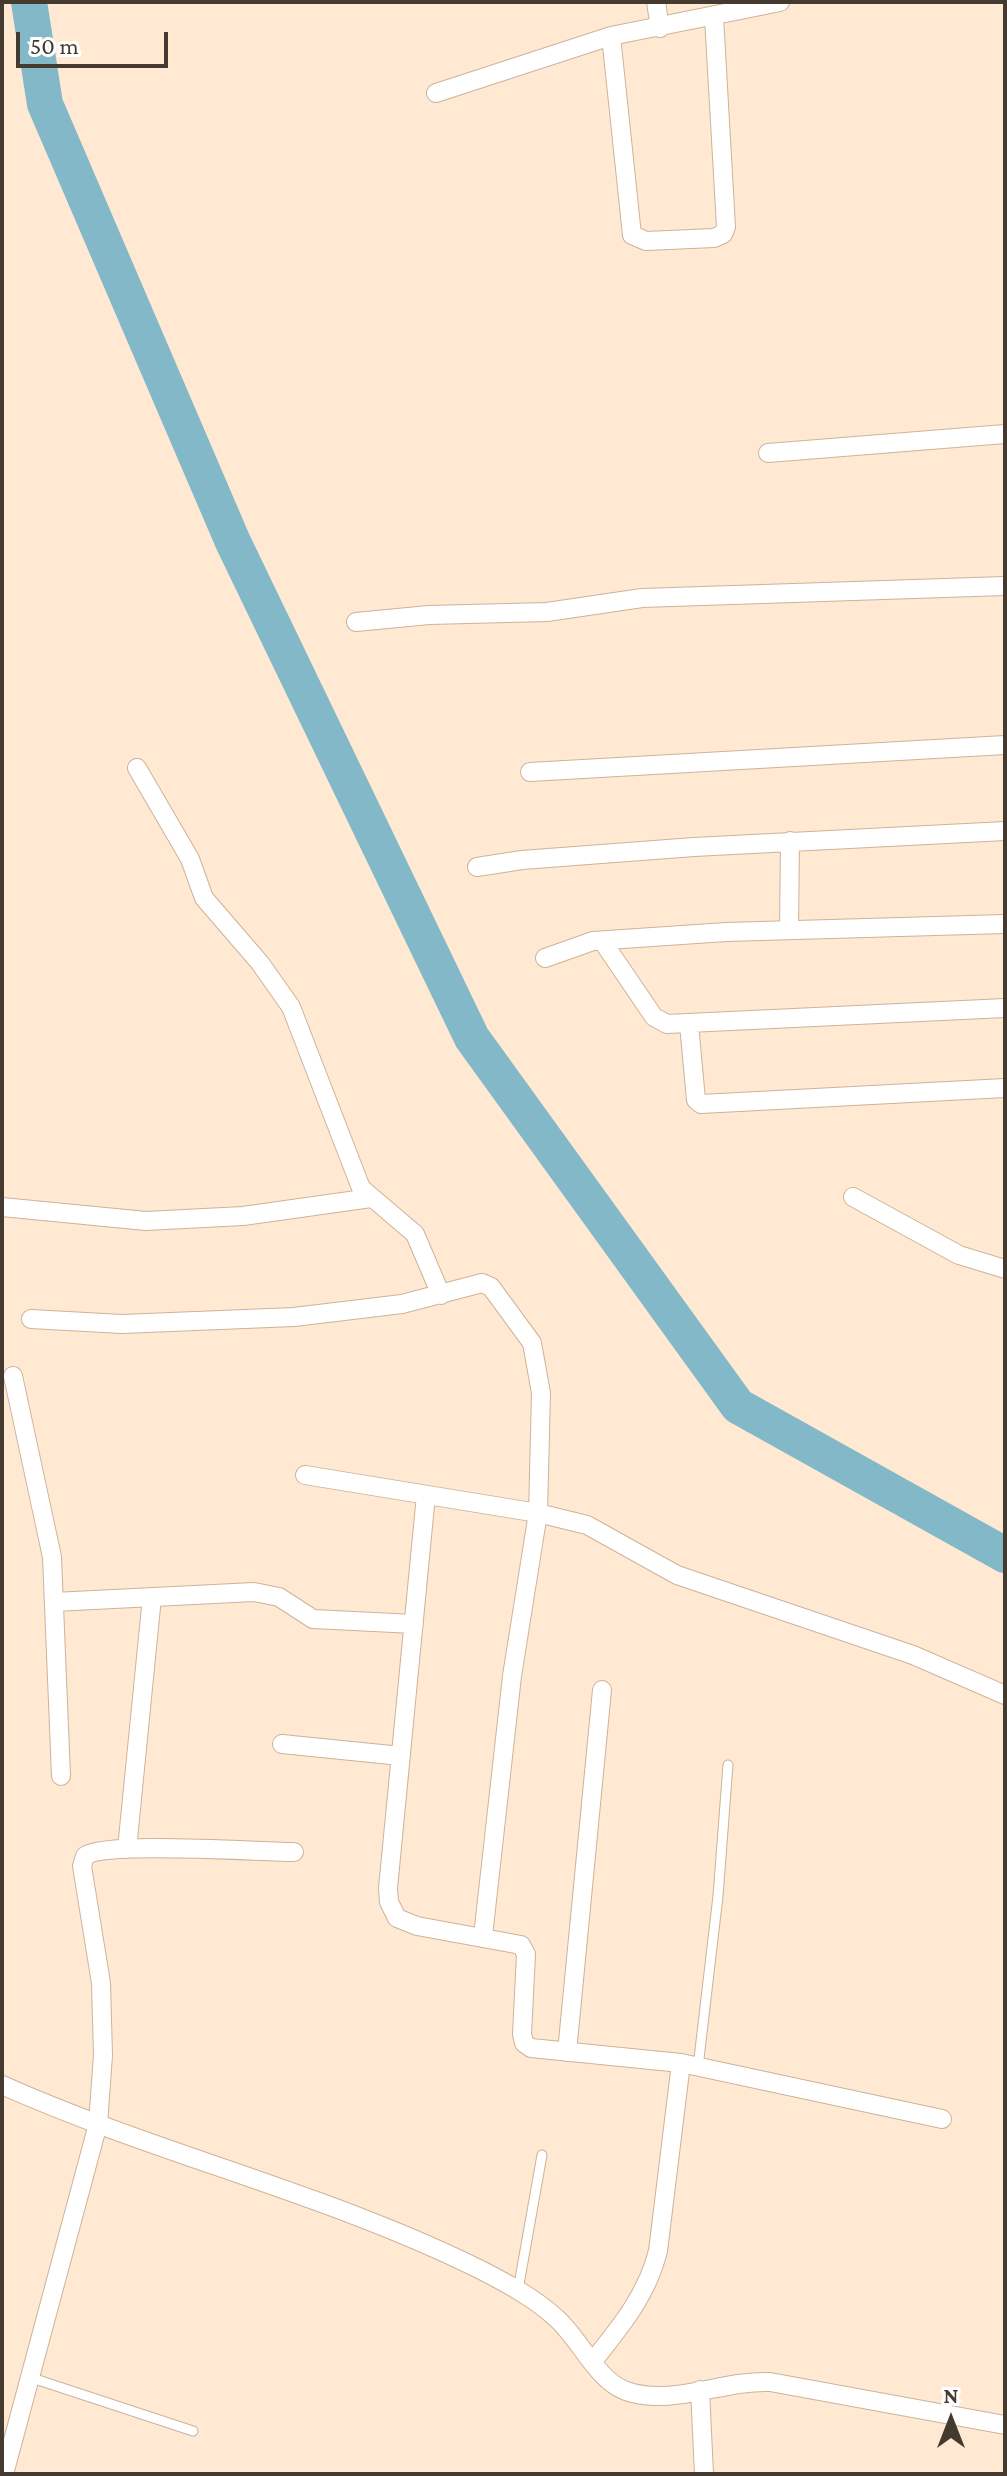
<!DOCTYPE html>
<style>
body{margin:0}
#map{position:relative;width:1007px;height:2476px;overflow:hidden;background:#ffe9d3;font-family:"Crimson Pro",serif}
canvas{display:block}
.frame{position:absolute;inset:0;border:4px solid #453a2f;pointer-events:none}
.north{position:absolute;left:911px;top:2380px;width:80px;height:80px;-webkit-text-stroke:6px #fff;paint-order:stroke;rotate:0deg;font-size:22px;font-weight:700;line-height:32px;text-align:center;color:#453a2f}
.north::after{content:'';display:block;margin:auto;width:28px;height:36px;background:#453a2f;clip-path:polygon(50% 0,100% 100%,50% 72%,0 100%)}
.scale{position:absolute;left:16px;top:32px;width:152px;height:36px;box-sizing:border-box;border:4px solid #453a2f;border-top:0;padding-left:10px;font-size:24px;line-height:28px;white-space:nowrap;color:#453a2f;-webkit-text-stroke:6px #fff;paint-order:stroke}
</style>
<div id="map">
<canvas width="1007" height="2476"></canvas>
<div class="frame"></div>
<div class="north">N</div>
<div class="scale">50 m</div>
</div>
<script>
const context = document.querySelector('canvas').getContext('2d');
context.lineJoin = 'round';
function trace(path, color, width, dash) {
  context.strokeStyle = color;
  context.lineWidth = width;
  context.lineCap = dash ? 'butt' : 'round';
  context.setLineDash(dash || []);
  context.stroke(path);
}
const river = new Path2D(`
 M29,2l16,102 188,438 239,496 266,368 267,149`);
const lane = new Path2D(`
 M698,2067l20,-171 10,-131
 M518,2290l24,-135
 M32,2378l161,53`);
const street = new Path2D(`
 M656,2l4,26
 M611,36l21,199 14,6 68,-3 9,-4 3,-7 -12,-210
 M436,93l175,-57 169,-34
 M768,453l237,-19
 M356,622l73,-7 118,-3 95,-14 363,-12
 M137,768l53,91 14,39 56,65 31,44 70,181 54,46 26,61
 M530,772l475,-27
 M477,867l45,-7 172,-13 311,-16
 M789,930l1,-89
 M603,942l51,75 13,7 338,-16
 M545,958l48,-17 133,-9 279,-8
 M689,1024l7,76 5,4 304,-16
 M853,1197l106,58 46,14
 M2,1207l144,14 97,-5 128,-18
 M31,1319l91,5 172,-7 108,-13 80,-21 9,4 41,56 9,50 -3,120 -26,163 -29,260
 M13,1376l39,181 9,219
 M305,1475l233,38 49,12 90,50 236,80 92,40
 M426,1495l-38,393 1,14 8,16 20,8 104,19 5,9 -4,80 2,9 7,5 150,15 261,56
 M54,1602l200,-10 25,5 34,22 101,5
 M282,1744l119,12
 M127,1849l25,-252
 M567,2052l35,-362
 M2,2085c157,70 327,109 481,186 25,13 51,27 72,46 24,20 41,63 71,74 46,16 96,-11 144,-9l235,43
 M593,2361c28,-35 54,-66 65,-110l23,-188
 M700,2390l4,84
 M4,2474l94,-350 5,-69 -2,-72 -19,-117 3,-10c19,-15 175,-4 209,-4`);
trace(river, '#82b8c7', 36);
trace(lane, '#cdb399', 11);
trace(street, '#cdb399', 20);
trace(lane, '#fff', 9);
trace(street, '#fff', 18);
</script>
